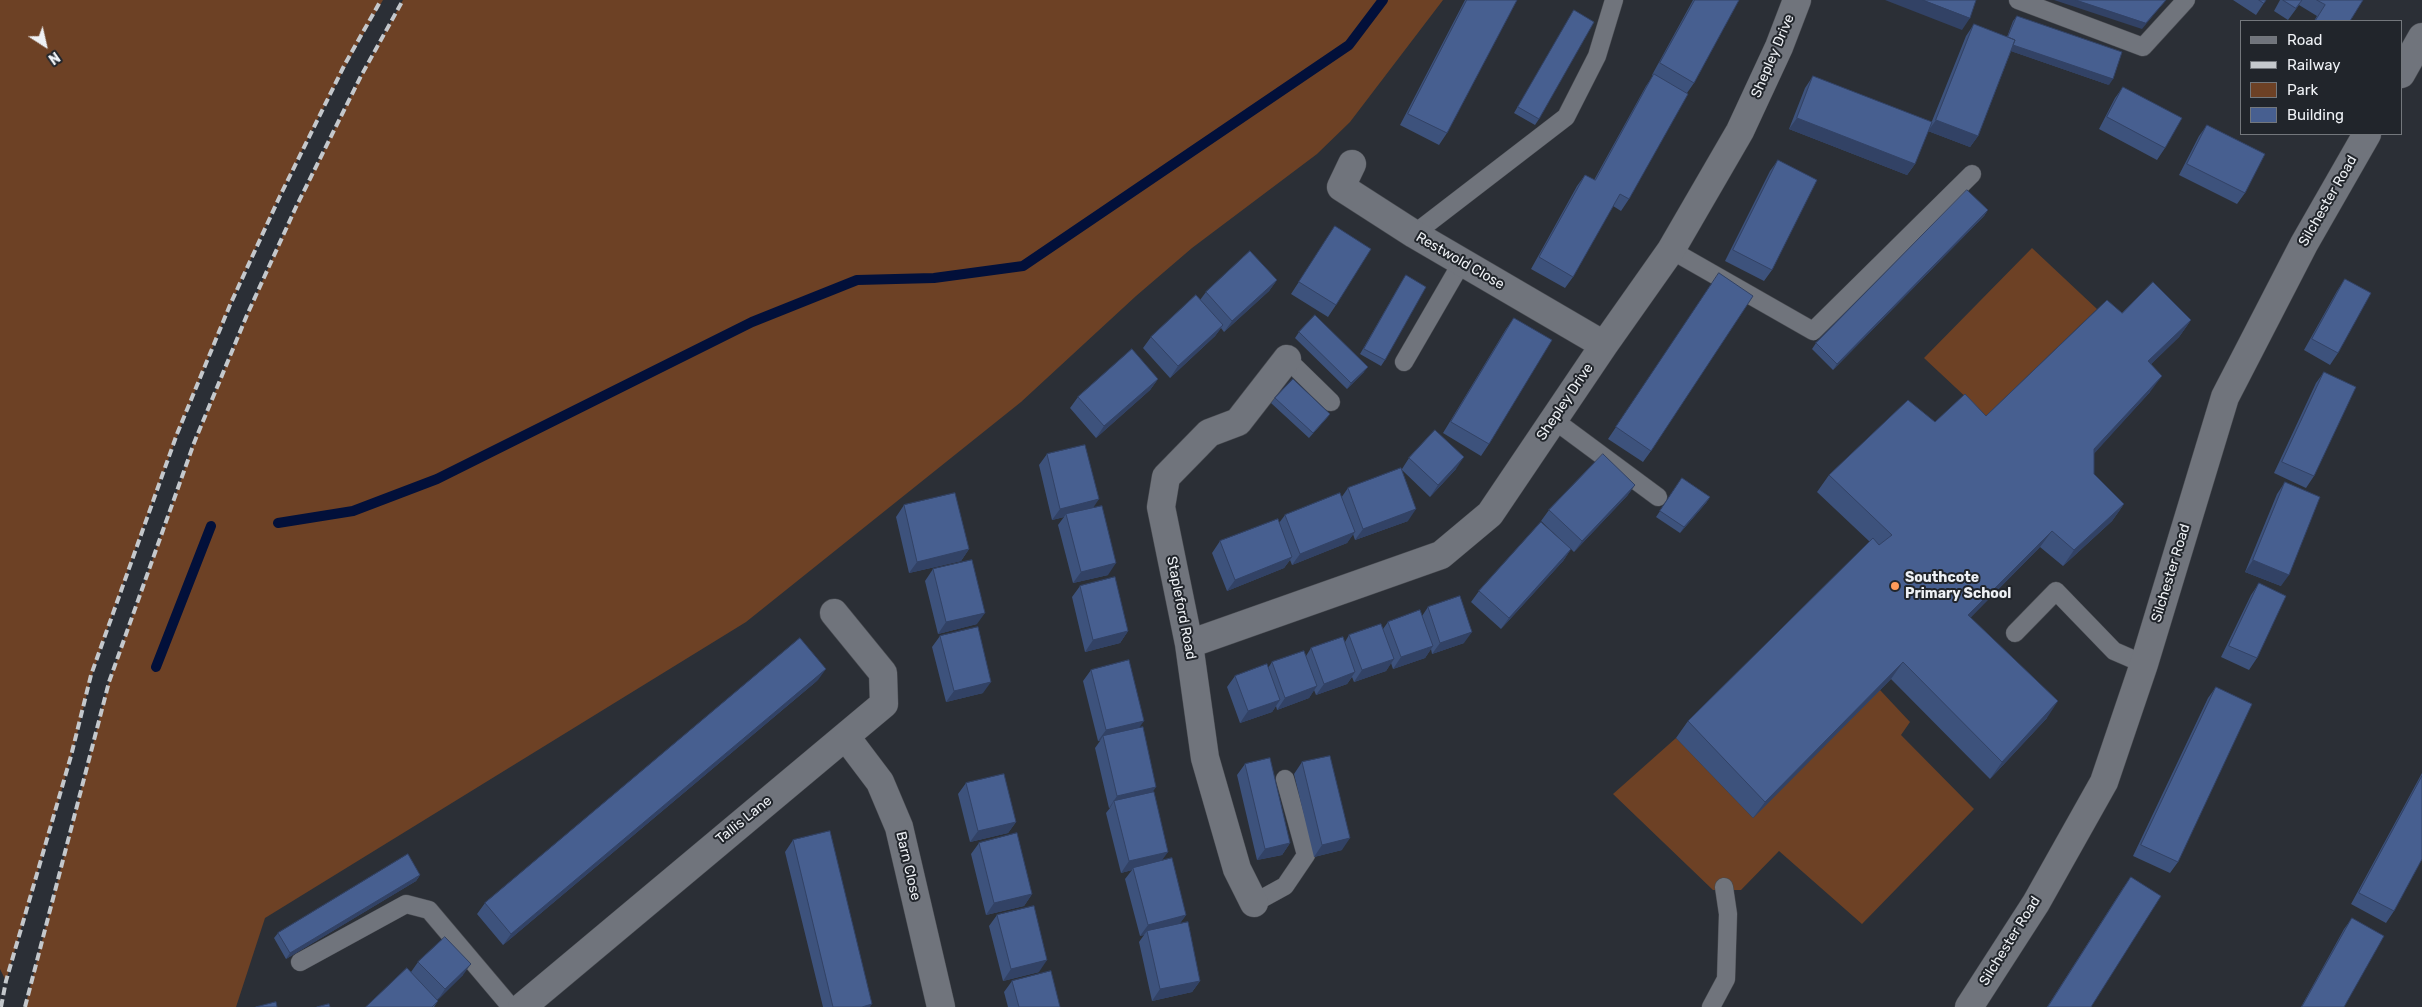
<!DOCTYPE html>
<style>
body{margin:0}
#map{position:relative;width:2422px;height:1007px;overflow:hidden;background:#2b2f36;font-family:Rubik,sans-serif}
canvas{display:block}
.legend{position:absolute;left:2240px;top:20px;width:162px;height:115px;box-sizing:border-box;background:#21252b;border:1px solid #73777c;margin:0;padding:6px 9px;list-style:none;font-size:15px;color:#eef1f5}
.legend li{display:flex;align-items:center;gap:10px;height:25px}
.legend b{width:25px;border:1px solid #73777c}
.north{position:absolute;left:20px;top:20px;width:50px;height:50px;-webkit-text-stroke:4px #21252b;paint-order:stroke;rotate:145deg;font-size:14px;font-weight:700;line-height:20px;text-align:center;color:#eef1f5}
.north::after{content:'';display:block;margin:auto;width:18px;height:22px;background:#eef1f5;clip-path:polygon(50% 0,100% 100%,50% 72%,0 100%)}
</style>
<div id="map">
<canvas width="2422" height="1007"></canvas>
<ul class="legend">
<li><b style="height:6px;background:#70747c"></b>Road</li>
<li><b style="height:6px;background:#c4c8cc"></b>Railway</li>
<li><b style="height:14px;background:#6d4125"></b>Park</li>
<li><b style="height:14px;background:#475f90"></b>Building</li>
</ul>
<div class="north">N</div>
</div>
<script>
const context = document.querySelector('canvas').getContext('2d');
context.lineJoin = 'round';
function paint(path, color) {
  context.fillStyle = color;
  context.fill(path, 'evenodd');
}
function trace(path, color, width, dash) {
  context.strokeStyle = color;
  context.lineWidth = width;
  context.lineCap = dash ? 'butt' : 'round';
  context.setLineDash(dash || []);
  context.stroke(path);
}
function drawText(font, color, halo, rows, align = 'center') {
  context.font = font + ' Rubik,sans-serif';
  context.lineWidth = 4;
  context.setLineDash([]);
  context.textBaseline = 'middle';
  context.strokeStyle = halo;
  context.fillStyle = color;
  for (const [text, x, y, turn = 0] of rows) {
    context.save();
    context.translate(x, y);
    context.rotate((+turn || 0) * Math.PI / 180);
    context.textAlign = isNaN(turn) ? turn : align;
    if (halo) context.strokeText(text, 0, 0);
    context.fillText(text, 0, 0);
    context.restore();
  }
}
const green = new Path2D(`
 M0,0h383c-121,207 -210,433 -286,660 -11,31 -17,65 -26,97 -21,75 -44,149 -65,224l-6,-12z
 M403,0h1040l-93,122 -33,32 -125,94 -56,48 -115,106 -275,220 -481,296 -29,89h-211l84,-325 85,-239 53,-128 49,-108 65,-131z
 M2032,248l65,61 -111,107 -62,-58z
 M1880,690l30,32 -9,13 73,74 -112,115 -83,-73 -38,39h-28l-100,-96 63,-56 77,80z`);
const stream = new Path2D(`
 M278,523l75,-12 84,-32 315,-157 105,-42 77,-2 89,-12 326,-221 34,-45
 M156,667l55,-141`);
const lane = new Path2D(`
 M2018,0l125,47 43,-47
 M1414,234l152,-117 31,-61 17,-56
 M1671,250l142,81 159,-157
 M1287,359l44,43
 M1404,362l58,-100
 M1554,420l104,77
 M2015,633l41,-42 58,60 30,13
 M1254,903l31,-17 21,-31 -21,-76
 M300,962l106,-58 23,6 82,97
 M1711,1007l15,-28 2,-65 -4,-27`);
const street = new Path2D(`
 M2401,74l21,-37
 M1352,164l-11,23 73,47 190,111
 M1189,644l252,-89 49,-41 114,-169 67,-95 69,-119 39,-84 18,-47
 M846,737l34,45 19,45 42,180
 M1254,903l-17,-34 -32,-111 -16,-114 -28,-137 5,-30 43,-44 29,-11 49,-63
 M522,1007l362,-303 -1,-31 -49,-60
 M1969,1007l67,-104 68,-121 40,-118 81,-267 79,-153 63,-110`);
const rail = new Path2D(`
 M1,1007l5,-26 65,-225 20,-81 86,-241 53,-129 50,-109 65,-132 36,-64
 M25,1007l84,-325 85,-239 53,-128 49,-108 65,-131 42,-76`);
const wall = new Path2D(`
 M1465,0h52l-70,133 -8,12 -39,-20z
 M1693,0h46l-45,83 -7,10 -58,106 -8,12 -8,-5 -40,71 -8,11 -34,-19 46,-83 8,-11 9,5 52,-94 7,-10 -1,-1z
 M2233,0h33l-10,15z
 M2280,0h83l-13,21h-36l3,-5 -18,-11 -11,15 -14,-9z
 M1574,10l-35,109 -4,6 -21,-12z
 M2017,16l92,69 -98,-34 -33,85 -8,11 -42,-16 38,-95 8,-12 33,13 6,-16z
 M1813,76l102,88 -8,11 -118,-46 16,-41z
 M2123,87l42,61 -8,12 -58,-31 16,-31z
 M2207,125l38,68 -8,11 -58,-29 20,-39z
 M1778,160l-6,110 -8,11 -39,-20 45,-90z
 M1988,210l-4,6 -151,154 -21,-21 4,-6z
 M1335,226l1,79 -8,12 -37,-23z
 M1406,275l-21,85 -4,6 -21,-12 42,-73z
 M2345,279l-7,74 -8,12 -26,-15 33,-59z
 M1277,280l-8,11 -45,41 -3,-4 -6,8 -45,42 -27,-30 8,-11 49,-37 6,-8z
 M1711,285l-60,166 -8,11 -35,-23z
 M2122,313l69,7 -12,17 -28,27 -1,28 -56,61v21l30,30 -12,17 -49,45 -23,-19 -70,71 77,100 -57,61 -99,-100 -138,139 -77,-80 12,-17 182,-179 -53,-50 12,-17 106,-53 51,-6z
 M1514,318l-25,126 -8,12 -38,-23 63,-104z
 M1299,332l65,40 -17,17 -52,-51z
 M2324,372l-10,104 -8,12 -32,-15 42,-90z
 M1158,379l-8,11 -54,48 -26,-30 8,-11z
 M1275,398l55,16 -4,5 -17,19 -38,-35z
 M1047,454l46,54 15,67 -35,8 -15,-58 6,-8 -12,3 -13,-55z
 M1409,458l47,11 -26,28 -28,-27 6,51 -53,19 -2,-6 -6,9 -55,22 -2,-5 -6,8 -57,23 -15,-38 8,-12 59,-18 6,-8 56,-17 7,-10 54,-19z
 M1682,478l28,19 -4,6 -26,30 -24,-16z
 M2285,482l-4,104 -36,-14 32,-78z
 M1635,485l-8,11 -53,56 -3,-3 -8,12 -62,68 -30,-27 8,-11 83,-50 -21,-20 8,-11z
 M904,505l65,44 -8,12 -52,12 -13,-56z
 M933,569l44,55 -39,10 -13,-53z
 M2259,583l-2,75 -8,12 -28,-13 30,-62z
 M1080,586l48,45 -8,12 -35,9 -13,-55z
 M1428,607l36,36 -32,11 -1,-5 -6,9 -32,11 -2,-6 -5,8 -32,11 -2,-5 -5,7 -31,11 -2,-5 -5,8 -32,12 -1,-4 -4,6 -32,11 -13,-36 8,-11 33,-8 4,-6 34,-6 5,-8 34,-6 4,-7 34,-6 5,-7 34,-6z
 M940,636l43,57 -37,9 -14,-55z
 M1091,670l48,58 14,64 9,69 24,54 -6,8 20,58 -8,11 -40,9 -13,-59 5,-7 -4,1 -15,-57 7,-9 -11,3 -15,-60 4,-5h-1l-14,-60 5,-7h-2l-15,-60z
 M818,680l-315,265 -26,-31 8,-11z
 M2216,687l-38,175 -8,11 -37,-17 75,-158z
 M1302,762l40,88 -28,7 -20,-83z
 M1245,764l45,79 -8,12 -25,5 -20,-85z
 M2422,773v86l-28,52 -8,12 -35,-19z
 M966,783l50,39 -8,11 -38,9 -12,-48z
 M793,840l77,167h-47l-38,-155z
 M979,843l53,51 -8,12 -38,9 -15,-61z
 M420,875l-4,6 -130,78 -12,-21 4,-5z
 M2131,877l-40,130h-44l76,-119z
 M997,915l42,57 -36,9 -14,-55z
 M2352,918l-8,89h-43l43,-78z
 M418,962l45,13 -26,25 1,1 -4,6h-68l45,-35z
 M1012,981l48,26h-52l-4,-15z`);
const shadedWall = new Path2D(`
 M1885,0h38l47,18 -8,12z
 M2054,0h112l-24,29z
 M2006,42l107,37 -4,6 -107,-37z
 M1797,118l118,46 -8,11 -118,-46z
 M1936,120l42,16 -8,11 -42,-16z
 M1988,210l-4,6 -151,154 4,-6z
 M1277,280l-8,11 -45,41 8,-11z
 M2191,320l-12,17 -42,41 11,-17z
 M1223,325l-8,11 -45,42 8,-12z
 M1368,367l-4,5 -17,17 4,-6z
 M2162,376l-12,16 -67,74 11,-17z
 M1158,379l-8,11 -54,48 8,-12z
 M1464,457l-8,12 -26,28 8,-12z
 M1635,485l-8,11 -53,56 8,-11z
 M1710,497l-4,6 -26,30 4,-6z
 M1099,499l-8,12 -25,3 -2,3 -12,3 8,-11z
 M2124,504l-12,17 -49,45 11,-16z
 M1416,509l-8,12 -53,19 8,-11z
 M2052,531l-12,16 -84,85 12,-17z
 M1355,532l-8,11 -55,22 8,-11z
 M969,549l-8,12 -52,12 8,-11z
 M1571,549l-8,12 -62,68 8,-11z
 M1292,557l-8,11 -57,23 8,-11z
 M2253,560l36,15 -8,11 -36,-14z
 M1116,563l-8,12 -35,8 8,-11z
 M985,613l-8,11 -39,10 8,-12z
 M1128,631l-8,12 -35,9 8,-12z
 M1472,632l-8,11 -32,11 8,-11z
 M1433,646l-8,12 -32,11 8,-12z
 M1394,659l-8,12 -32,11 8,-12z
 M1903,662l-12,17 -138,139 12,-16z
 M826,669l-8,11 -315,265 8,-11z
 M1355,672l-8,12 -31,11 8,-11z
 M991,682l-8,11 -37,9 8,-11z
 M1317,686l-8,12 -32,12 8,-12z
 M1280,700l-8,12 -32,11 8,-12z
 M2058,701l-11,17 -57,61 12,-17z
 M1144,721l-8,11 -33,4 -3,5h-2l8,-11z
 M1156,787l-8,12 -34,2 -4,7h-1l8,-12z
 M1016,822l-8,11 -38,9 8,-11z
 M1350,838l-8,12 -28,7 8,-12z
 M1290,843l-8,12 -25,5 8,-11z
 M1168,852l-8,11 -27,5 -1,2 -11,3 8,-12z
 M420,875l-4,6 -130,78 4,-6z
 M1032,894l-8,12 -38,9 8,-12z
 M1186,915l-8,11 -31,5 -3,4 -4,1 8,-11z
 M1047,960l-8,12 -36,9 8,-12z
 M471,964l-8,11 -26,26 8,-12z
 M1200,981l-8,11 -40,9 8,-12z
 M872,1004l-2,3h-8z`);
const building = new Path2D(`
 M1467,0h50l-70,133 -39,-19z
 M1695,0h44l-45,83 -34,-20z
 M1923,0h53l-6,18z
 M2076,0h90l-20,23z
 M2259,0h7l-2,3z
 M2283,0h19l-6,8z
 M2317,0h46l-13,21h-35l10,-16z
 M1574,10l20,12 -55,97 -21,-12z
 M2017,16l105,36 -9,27 -100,-34 2,-5 -7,-3z
 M1974,24l41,16 -37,96 -42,-16z
 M1654,74l34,20 -59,105 -9,-5 -47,83 -34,-20 46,-82 10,5z
 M1813,76l119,46 -17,42 -118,-46z
 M2123,87l59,31 -17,30 -58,-31z
 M2207,125l58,29 -20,39 -58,-29z
 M1778,160l39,20 -45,90 -39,-20z
 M1967,190l21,20 -151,154 -21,-21z
 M1335,226l36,23 -35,56 -37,-23z
 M1250,251l27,29 -45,41 -26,-29z
 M1719,273l34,23 -102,155 -35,-24z
 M1406,275l20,12 -41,73 -21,-11z
 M2345,279l26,14 -33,60 -26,-14z
 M2153,282l38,38 -43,41 14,15 -68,73v25l30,30 -50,46 -22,-19 -84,84 90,86 -56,61 -99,-100 -138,140 -77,-81 185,-183 6,7 13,-10 -63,-60 79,-75 27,22 30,-28 21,22 121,-116 15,13z
 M1196,295l27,30 -45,41 -27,-29z
 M1315,315l53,52 -17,16 -52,-51z
 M1514,318l38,22 -63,104 -38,-22z
 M1132,349l26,30 -54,47 -26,-29z
 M2324,372l32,15 -42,89 -32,-14z
 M1293,379l37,35 -17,19 -38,-35z
 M1435,430l29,27 -26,28 -29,-27z
 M1085,445l14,54 -39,10 -13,-55z
 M1603,454l32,31 -53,56 -33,-31z
 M1401,468l15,41 -53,20 -15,-41z
 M1682,478l28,19 -26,30 -24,-16z
 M2285,482l35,15 -31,78 -36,-15z
 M955,493l14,56 -52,13 -13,-57z
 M1340,493l15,39 -55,22 -15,-39z
 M1102,506l14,57 -35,9 -15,-58z
 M1278,519l14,38 -57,23 -15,-39z
 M1541,522l30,27 -62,69 -30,-27z
 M972,560l13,53 -39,9 -13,-53z
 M1115,577l13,54 -35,9 -13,-54z
 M2259,583l27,13 -29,62 -28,-12z
 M1460,596l12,36 -32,11 -12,-36z
 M1420,610l13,36 -32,11 -13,-35z
 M1381,624l13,35 -32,11 -13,-35z
 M978,627l13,55 -37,9 -14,-55z
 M1343,637l12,35 -31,12 -13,-36z
 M800,638l26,31 -315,265 -26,-31z
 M1304,651l13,35 -32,12 -13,-36z
 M1129,660l15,61 -38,9 -15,-60z
 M1267,664l13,36 -32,11 -13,-35z
 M2216,687l36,17 -74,158 -37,-17z
 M1143,727l13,60 -39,9 -14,-60z
 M1330,756l20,82 -28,7 -20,-83z
 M1270,758l20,85 -25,6 -20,-85z
 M1004,774l12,48 -38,9 -12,-48z
 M2422,776v83l-28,52 -35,-18z
 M1154,792l14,60 -39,9 -15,-60z
 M830,831l42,173 -10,3h-29l-40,-167z
 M1017,833l15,61 -38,9 -15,-60z
 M408,854l12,21 -130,78 -12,-20z
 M1172,858l14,57 -38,10 -15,-57z
 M2131,877l30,19 -70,111h-43z
 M1034,906l13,54 -36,9 -14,-54z
 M2352,918l32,18 -40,71h-42z
 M1188,922l12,59 -40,8 -13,-58z
 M445,937l26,27 -26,25 -27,-27z
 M407,968l31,33 -6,6h-66z
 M1051,971l9,36h-41l-7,-26z
 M276,1002l1,5h-21z
 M329,1004l1,3h-13z`);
const markers = [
 [1895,586,5,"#ff9b5a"]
];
const streetNames = [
 ["Shepley Drive",1773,56,-67],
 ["Silchester Road",2328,201,-60],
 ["Restwold Close",1460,261,30],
 ["Shepley Drive",1565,402,-56],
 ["Silchester Road",2171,573,-73],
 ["Stapleford Road",1181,608,79],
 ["Tallis Lane",744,820,-39],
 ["Barn Close",908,866,77],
 ["Silchester Road",2010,941,-58]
];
const poiNames = [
 ["Southcote",1905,578],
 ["Primary School",1905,594]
];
paint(green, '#6d4125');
trace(stream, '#02103a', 10);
trace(lane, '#484b51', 19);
trace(street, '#484b51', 29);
trace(lane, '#70747c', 18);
trace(street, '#70747c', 28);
trace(rail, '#c4c8cc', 4, [8, 4]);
paint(wall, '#3d527c');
paint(shadedWall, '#324265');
paint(building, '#475f90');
trace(building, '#324265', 1);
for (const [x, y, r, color] of markers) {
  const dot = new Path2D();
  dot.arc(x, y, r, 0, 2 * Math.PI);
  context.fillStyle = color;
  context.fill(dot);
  trace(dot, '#21252b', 2);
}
drawText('14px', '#eef1f5', '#21252b', streetNames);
drawText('bold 14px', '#eef1f5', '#21252b', poiNames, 'left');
</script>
